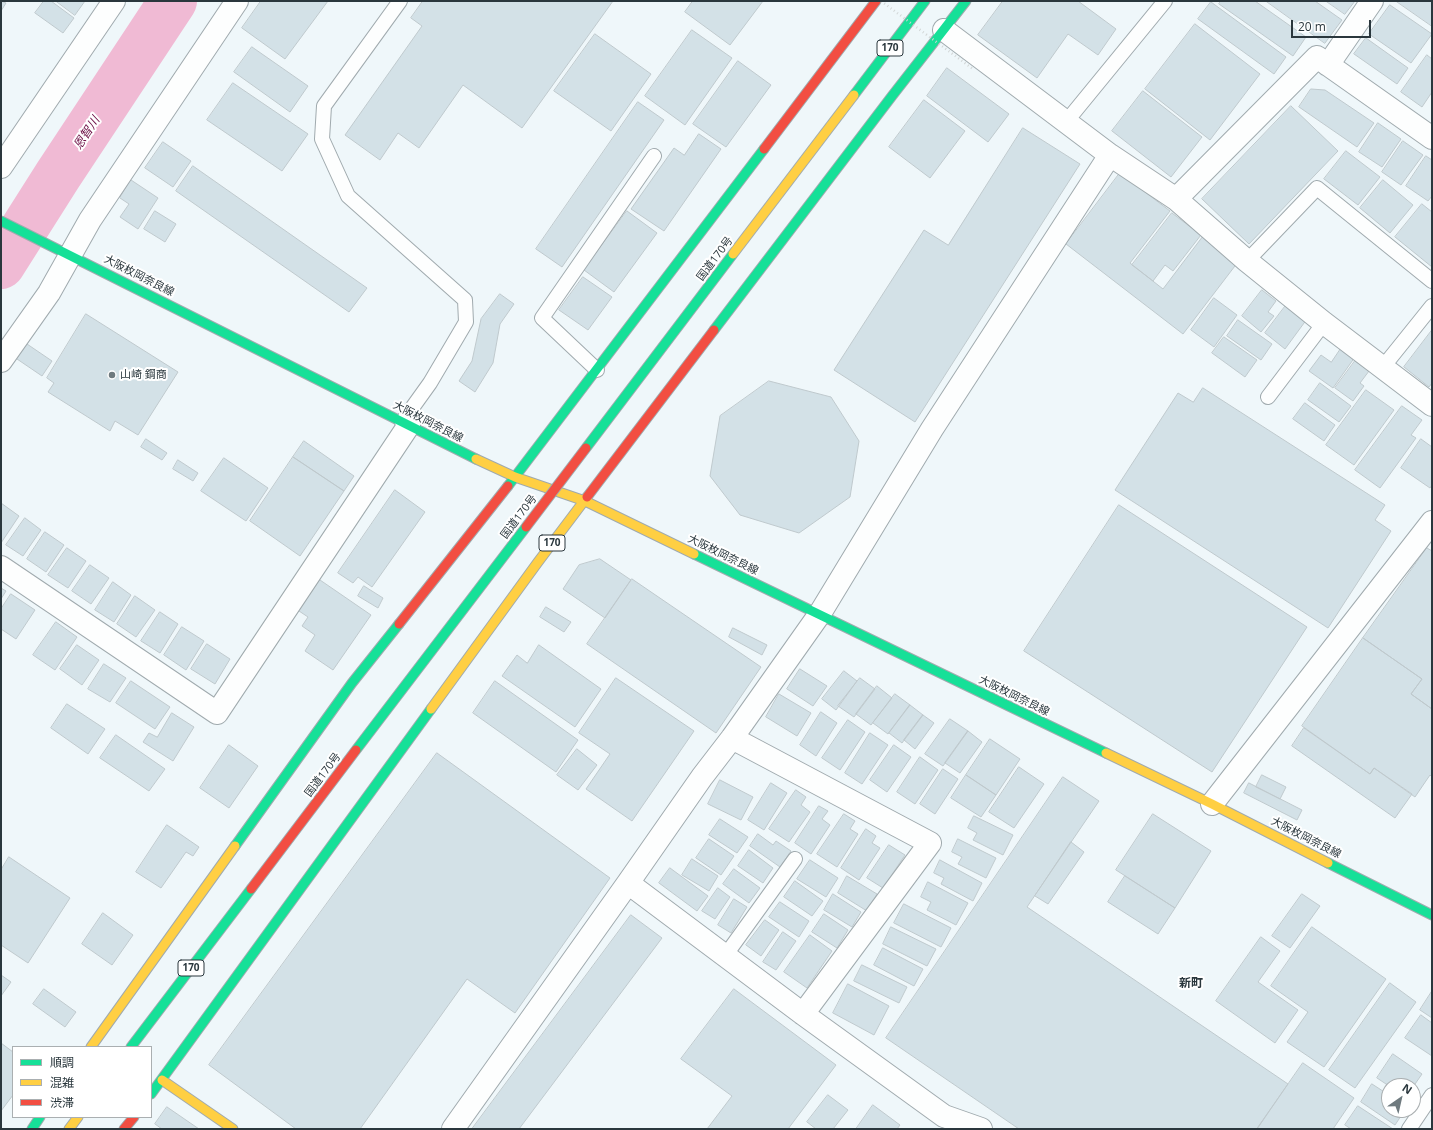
<!DOCTYPE html>
<meta charset="utf-8">
<style>
body{margin:0}
#map{position:relative;width:1433px;height:1130px;overflow:hidden;background:#eff7fa;font-family:"Open Sans","Noto Sans JP",sans-serif}
canvas{display:block}
.frame{position:absolute;inset:0;border:2px solid #2a373d;pointer-events:none}
.legend{position:absolute;left:12px;top:1046px;width:140px;height:72px;box-sizing:border-box;background:#fff;border:1px solid #aaafb1;margin:0;padding:5px 7px;list-style:none;font-size:12px;color:#2a373d}
.legend li{display:flex;align-items:center;gap:8px;height:20px}
.legend b{width:20px;border:1px solid #aaafb1}
.north{position:absolute;left:1381px;top:1078px;width:40px;height:40px;box-sizing:border-box;background:#fff;border:1px solid #aaafb1;border-radius:50%;rotate:34deg;font-size:11px;font-weight:700;line-height:16px;text-align:center;color:#2a373d}
.north::after{content:'';display:block;margin:auto;width:14px;height:18px;background:#6f7a7f;clip-path:polygon(50% 0,100% 100%,50% 72%,0 100%)}
.scale{position:absolute;left:1291px;top:20px;width:80px;height:18px;box-sizing:border-box;border:2px solid #2a373d;border-top:0;padding-left:5px;font-size:12px;line-height:14px;white-space:nowrap;color:#2a373d;-webkit-text-stroke:3px #fff;paint-order:stroke}
</style>
<div id="map">
<canvas width="1433" height="1130"></canvas>
<div class="frame"></div>
<ul class="legend">
<li><b style="height:5px;background:#16e098"></b>順調</li>
<li><b style="height:5px;background:#ffcf43"></b>混雑</li>
<li><b style="height:5px;background:#f24e42"></b>渋滞</li>
</ul>
<div class="north">N</div>
<div class="scale">20 m</div>
</div>
<script>
const context = document.querySelector('canvas').getContext('2d');
context.lineJoin = 'round';
function trace(path, color, width, dash) {
  context.strokeStyle = color;
  context.lineWidth = width;
  context.lineCap = dash ? 'butt' : 'round';
  context.setLineDash(dash || []);
  context.stroke(path);
}
function paint(path, color) {
  context.fillStyle = color;
  context.fill(path, 'evenodd');
}
function drawText(font, color, halo, rows, align = 'center') {
  context.font = font + ' "Open Sans","Noto Sans JP",sans-serif';
  context.lineWidth = 4;
  context.setLineDash([]);
  context.textBaseline = 'middle';
  context.strokeStyle = halo;
  context.fillStyle = color;
  for (const [text, x, y, turn = 0] of rows) {
    context.save();
    context.translate(x, y);
    context.rotate((+turn || 0) * Math.PI / 180);
    context.textAlign = isNaN(turn) ? turn : align;
    if (halo) context.strokeText(text, 0, 0);
    context.fillText(text, 0, 0);
    context.restore();
  }
}
const river = new Path2D(`
 M1,265l57,-90 115,-174`);
const building = new Path2D(`
 M1,1l5,2 -5,8z
 M44,1h7l23,17 -11,15 -28,-20z
 M56,1h29l-10,14z
 M261,1h67l-43,58 -43,-31z
 M423,1h190l-91,127 -59,-43 -44,63 -21,-15 -18,27 -35,-25 77,-109 -11,-8z
 M693,1h70l-33,44 -45,-33z
 M1003,1h75l38,28 -18,26 -30,-21 -31,44 -59,-43z
 M1221,1h34l51,36 -13,19 -74,-52z
 M1266,1h49l27,19 -17,23z
 M1326,1h29l-10,13z
 M1396,1h36v25z
 M1211,2l75,55 -12,17 -76,-55z
 M1390,5l42,29 -21,29 -42,-29z
 M1195,24l65,50 -50,66 -65,-51z
 M692,30l40,28 -47,67 -40,-29z
 M595,34l56,40 -40,57 -57,-40z
 M1366,38l42,30 -11,16 -43,-30z
 M252,47l56,39 -18,26 -56,-40z
 M1427,55l5,4v33l-10,15 -21,-15z
 M738,61l33,24 -45,62 -33,-23z
 M947,68l62,46 -21,28 -61,-46z
 M233,83l75,51 -26,37 -75,-51z
 M1311,89l14,1 49,33 -17,24 -58,-40z
 M1143,91l59,46 -31,40 -59,-46z
 M924,100l41,31 -35,47 -41,-31z
 M638,102l26,18 -102,147 -26,-18z
 M1291,106l47,45 -89,93 -47,-45z
 M1378,123l23,16 -19,28 -23,-15z
 M1023,128l57,36 -165,258 -81,-52 90,-140 24,15z
 M699,134l22,15 -57,82 -33,-22 43,-61 10,7z
 M1403,141l20,14 -22,30 -19,-13z
 M163,142l28,19 -18,26 -28,-19z
 M1346,151l34,26 -22,28 -34,-26z
 M1426,156l6,4v36l-4,5 -22,-15z
 M193,166l174,122 -18,24 -173,-121z
 M1120,173l50,38 -40,52 33,26 40,-53 35,26 -55,72 -117,-90z
 M131,180l27,18 -20,31 -18,-12 9,-13 -9,-6z
 M1383,180l30,25 -23,28 -30,-25z
 M1422,204l10,8v55l-37,-30z
 M155,211l21,13 -11,18 -21,-13z
 M627,211l30,22 -43,59 -30,-22z
 M1172,213l29,22 -28,36 -8,-6 -12,16 -21,-16z
 M583,277l29,20 -24,33 -29,-20z
 M1262,290l14,11 -8,11 6,4 -13,16 -19,-16z
 M500,294l14,10 -14,20 -7,39 -18,29 -16,-11 13,-20 9,-42z
 M1214,298l23,17 -23,32 -23,-17z
 M1287,304l20,15 -22,30 -20,-16z
 M86,314l92,58 -40,63 -23,-14 -5,10 -62,-39 6,-9 -7,-5z
 M1238,320l34,24 -11,16 -34,-24z
 M1432,330v53l-3,4 -25,-20z
 M1224,337l33,23 -12,17 -33,-24z
 M27,344l25,17 -10,15 -25,-17z
 M1342,347l13,10 -22,31 -24,-17 12,-16 10,7z
 M1355,361l14,10 -9,12 4,3 -11,15 -18,-13z
 M769,381l62,16 28,44 -9,56 -51,36 -59,-18 -30,-39 10,-60z
 M1320,383l31,23 -12,16 -31,-22z
 M1203,388l182,117 -10,15 16,11 -63,97 -213,-138 63,-97 15,9z
 M1366,390l28,20 -40,55 -28,-20z
 M1305,403l30,22 -11,16 -31,-22z
 M1402,406l20,14 -11,15 5,3 -36,50 -25,-18z
 M146,439l21,14 -5,7 -21,-13z
 M1421,439l11,8v38l-2,3 -29,-20z
 M304,441l50,35 -10,15 -51,-34z
 M293,457l51,34 -44,65 -50,-35z
 M224,458l44,30 -22,33 -45,-30z
 M178,460l20,13 -5,8 -20,-12z
 M395,490l30,22 -53,75 -14,-10 -5,6 -15,-10z
 M1,503l18,13 -18,27z
 M1119,505l188,122 -95,145 -188,-121z
 M25,518l16,12 -18,26 -17,-11z
 M45,532l19,13 -18,27 -19,-13z
 M67,548l19,13 -18,27 -20,-13z
 M1427,548l5,3v158l-21,-15 11,-15 -59,-41z
 M600,559l31,21 -26,38 -42,-29 16,-24z
 M90,565l19,13 -18,26 -19,-13z
 M632,579l129,88 -45,66 -129,-89z
 M320,580l51,35 -38,55 -28,-19 10,-16 -13,-9 6,-9 -9,-6z
 M113,582l18,13 -17,27 -19,-12z
 M364,586l19,12 -5,10 -20,-12z
 M1,588l5,3 -5,8z
 M11,594l24,16 -19,29 -15,-10v-20z
 M135,596l20,14 -19,27 -19,-13z
 M546,607l25,15 -7,10 -24,-15z
 M160,612l18,12 -18,29 -19,-12z
 M56,622l21,15 -22,33 -22,-15z
 M182,627l22,14 -18,29 -22,-15z
 M733,628l34,17 -5,10 -33,-18z
 M1363,638l59,41 -11,15 21,15v68l-2,-2 -15,22 -41,-29 -4,6 -68,-48z
 M207,644l23,15 -15,25 -24,-15z
 M77,645l22,15 -17,25 -22,-16z
 M539,645l62,44 -26,38 -73,-51 15,-21 10,8z
 M104,664l22,14 -16,24 -22,-13z
 M800,669l27,17 -14,20 -26,-17z
 M844,671l13,10 -21,29 -14,-11z
 M616,678l78,53 -62,90 -46,-32 24,-35 -31,-21z
 M860,678l15,11 -21,28 -16,-11z
 M131,681l39,26 -15,22 -39,-26z
 M495,681l83,59 -22,32 -83,-59z
 M877,686l15,12 -21,27 -15,-11z
 M779,694l32,19 -14,23 -31,-19z
 M895,694l15,11 -22,29 -15,-11z
 M67,704l38,25 -17,25 -37,-26z
 M910,705l13,10 -21,28 -13,-10z
 M821,712l16,11 -21,33 -16,-11z
 M172,713l22,14 -21,34 -30,-19 6,-9 8,4z
 M923,715l11,8 -19,26 -11,-9z
 M950,719l18,12 -25,35 -18,-12z
 M848,720l17,12 -25,38 -18,-12z
 M1304,728l66,46 4,-6 38,26 -17,24 -103,-72z
 M968,731l14,11 -22,31 -15,-10z
 M870,733l18,12 -26,39 -17,-11z
 M116,735l49,34 -16,22 -49,-33z
 M990,739l30,20 -24,36 -30,-20z
 M229,745l29,21 -29,42 -29,-20z
 M894,745l17,12 -24,35 -17,-12z
 M577,749l20,16 -19,25 -21,-15z
 M437,753l173,125 -95,135 -48,-34 -107,150h-64l-87,-64z
 M920,757l18,13 -23,34 -18,-12z
 M1019,767l25,17 -30,44 -25,-16z
 M943,769l15,10 -23,35 -15,-10z
 M966,775l30,20 -15,22 -30,-19z
 M1262,775l24,12 -6,12 -24,-12z
 M1063,777l36,24 -72,106 261,177 -31,45h-238l-133,-91z
 M720,780l33,17 -12,23 -33,-16z
 M771,783l16,10 -23,37 -16,-10z
 M1249,783l53,27 -5,10 -53,-27z
 M796,790l10,7 -5,8 9,7 -21,30 -20,-13z
 M819,806l9,5 -6,8 8,6 -19,29 -16,-11z
 M844,814l11,7 -5,8 8,5 -21,33 -20,-13z
 M1153,814l58,37 -36,57 -59,-38z
 M974,816l39,19 -10,20 -30,-15 4,-7 -9,-5z
 M720,819l28,18 -11,16 -28,-18z
 M167,825l32,22 -6,9 -7,-4 -25,36 -25,-16z
 M866,829l10,7 -4,7 8,5 -21,32 -18,-12z
 M758,834l15,11 3,-4 15,10 -11,16 -30,-21z
 M709,839l25,17 -13,19 -25,-17z
 M958,839l38,19 -10,20 -28,-14 4,-7 -10,-5z
 M1071,842l13,10 -36,52 -13,-8z
 M889,845l16,10 -22,33 -16,-10z
 M749,850l24,18 -10,15 -25,-17z
 M9,857l61,41 -42,65 -27,-18v-75z
 M692,859l26,17 -9,15 -27,-16z
 M810,860l28,18 -12,19 -29,-18z
 M940,860l42,23 -9,18 -32,-17 3,-6 -10,-5z
 M670,868l38,28 -11,15 -38,-28z
 M734,869l26,19 -11,15 -26,-19z
 M847,876l30,18 -10,17 -29,-18z
 M1125,876l50,32 -17,26 -50,-32z
 M795,881l28,20 -11,15 -28,-19z
 M928,882l40,21 -12,22 -29,-15 4,-8 -10,-5z
 M718,888l12,9 -15,22 -13,-8z
 M833,894l28,18 -9,15 -28,-17z
 M1302,894l18,12 -30,42 -18,-12z
 M734,899l13,8 -16,26 -13,-8z
 M780,902l29,19 -10,16 -30,-20z
 M904,904l47,24 -10,19 -47,-24z
 M103,913l30,22 -21,30 -30,-21z
 M824,914l24,16 -11,18 -25,-16z
 M631,915l31,23 -143,191h-47z
 M765,920l14,10 -18,26 -15,-11z
 M891,927l45,22 -9,17 -44,-22z
 M1312,927l74,52 -62,88 -37,-25 21,-30 -37,-26z
 M783,932l13,9 -20,29 -13,-8z
 M810,935l22,16 -25,37 -23,-16z
 M1261,937l19,14 -22,31 40,28 -23,33 -59,-42z
 M883,948l40,21 -9,17 -40,-21z
 M862,965l45,22 -8,16 -45,-22z
 M1,975l10,7 -10,14z
 M1390,983l26,19 -61,86 -26,-18z
 M848,984l41,22 -15,29 -41,-22z
 M44,989l32,23 -11,15 -32,-23z
 M734,989l102,76 -48,64h-81l25,-33 -51,-37z
 M1432,991v27l-12,-8z
 M1421,1015l11,8v33l-27,-18z
 M1,1043l12,9v43l-12,16z
 M1393,1054l29,20 -9,13 -24,-1 -12,-8z
 M1303,1063l51,35 -21,31h-76z
 M1372,1084l17,11v15h16l-10,15 -34,-23z
 M828,1095l20,15 -15,19h-17l-9,-7z
 M873,1105l27,20 -3,4h-41z
 M1358,1106l35,23h-42l-6,-4z
 M167,1107l32,22h-37l-7,-5z`);
const lane = new Path2D(`
 M400,1l-76,105 -2,33 26,57 117,104 1,22 -36,61 -28,39
 M1066,122l99,-121
 M1247,261l70,-73 115,93
 M1383,367l49,-61
 M597,370l-55,-52 112,-162
 M1268,397l56,-74
 M725,956l70,-97
 M1409,1129l23,-34`);
const street = new Path2D(`
 M944,30l166,125 66,44 71,62 77,62 108,82
 M1328,65l44,-64
 M1,167l113,-166
 M1176,199l141,-142 115,81
 M1,361l48,-68 41,-73 147,-219
 M1,567l216,146 192,-288
 M732,738l198,105 -127,171
 M1212,804l220,-282
 M628,883l175,131 141,102 37,13
 M453,1129l175,-246 74,-106 30,-39 87,-123 113,-186 178,-274`);
const fast = new Path2D(`
 M854,95l71,-94
 M1,221l475,238
 M714,330l178,-234 74,-95
 M508,486l256,-337
 M694,554l412,199
 M235,846l117,-163 47,-59
 M1328,863l104,52
 M131,1047l120,-158
 M151,1094l280,-385
 M32,1129l8,-12`);
const slow = new Path2D(`
 M476,459l39,18 70,24 109,53
 M431,709l107,-147 49,-65
 M1106,753l106,51 116,59
 M91,1047l144,-201
 M162,1080l71,49
 M69,1129l9,-12`);
const jam = new Path2D(`
 M764,149l112,-148
 M587,497l127,-167
 M399,624l109,-138
 M124,1129l10,-12`);
const pathBridge = new Path2D(`
 M881,1l92,68`);
const fastBridge = new Path2D(`
 M586,448l147,-194
 M356,750l170,-223`);
const slowBridge = new Path2D(`
 M733,254l121,-159`);
const jamBridge = new Path2D(`
 M526,527l60,-79
 M251,889l105,-139`);
const markers = [
 [112,375,4,"#6f7a7f"]
];
const shields = [
 [890,48,26],
 [552,543,26],
 [191,968,26]
];
const shieldNames = [
 ["170",890,48],
 ["170",552,543],
 ["170",191,968]
];
const streetNames = [
 ["国道170号",715,259,-53],
 ["大阪枚岡奈良線",139,276,27],
 ["大阪枚岡奈良線",428,422,27],
 ["国道170号",519,517,-53],
 ["大阪枚岡奈良線",723,555,26],
 ["大阪枚岡奈良線",1014,696,26],
 ["国道170号",323,775,-53],
 ["大阪枚岡奈良線",1306,838,27]
];
const poiNames = [
 ["山崎 鋼商",120,375]
];
const waterNames = [
 ["恩智川",87,133,-57]
];
const neighbourhoodNames = [
 ["新町",1191,984]
];
trace(river, '#f0bad4', 48);
paint(building, '#d3e1e7');
trace(building, '#bfc9cd', 1);
trace(lane, '#a0aaae', 16);
trace(street, '#a0aaae', 24);
trace(fast, '#a0aaae', 11);
trace(slow, '#a0aaae', 11);
trace(jam, '#a0aaae', 11);
trace(lane, '#fdfefe', 14);
trace(street, '#fdfefe', 22);
trace(fast, '#16e098', 9);
trace(slow, '#ffcf43', 9);
trace(jam, '#f24e42', 9);
trace(fastBridge, '#a0aaae', 11, []);
trace(slowBridge, '#a0aaae', 11, []);
trace(jamBridge, '#a0aaae', 11, []);
trace(pathBridge, '#d2d6d6', 2.5, [1, 3]);
trace(fastBridge, '#16e098', 9);
trace(slowBridge, '#ffcf43', 9);
trace(jamBridge, '#f24e42', 9);
for (const [x, y, r, color] of markers) {
  const dot = new Path2D();
  dot.arc(x, y, r, 0, 2 * Math.PI);
  context.fillStyle = color;
  context.fill(dot);
  trace(dot, '#fff', 1.5);
}
for (const [x, y, w] of shields) {
  const box = new Path2D();
  box.roundRect(x - w / 2, y - 8, w, 16, 3);
  context.fillStyle = '#fff';
  context.fill(box);
  trace(box, '#2a373d', 1);
}
drawText('bold 10px', '#2a373d', null, shieldNames);
drawText('11px', '#2a373d', '#fff', streetNames);
drawText('11px', '#2a373d', '#fff', poiNames, 'left');
drawText('italic 12px', '#6d1046', '#fff', waterNames);
drawText('bold 12px', '#2a373d', '#fff', neighbourhoodNames);
</script>
